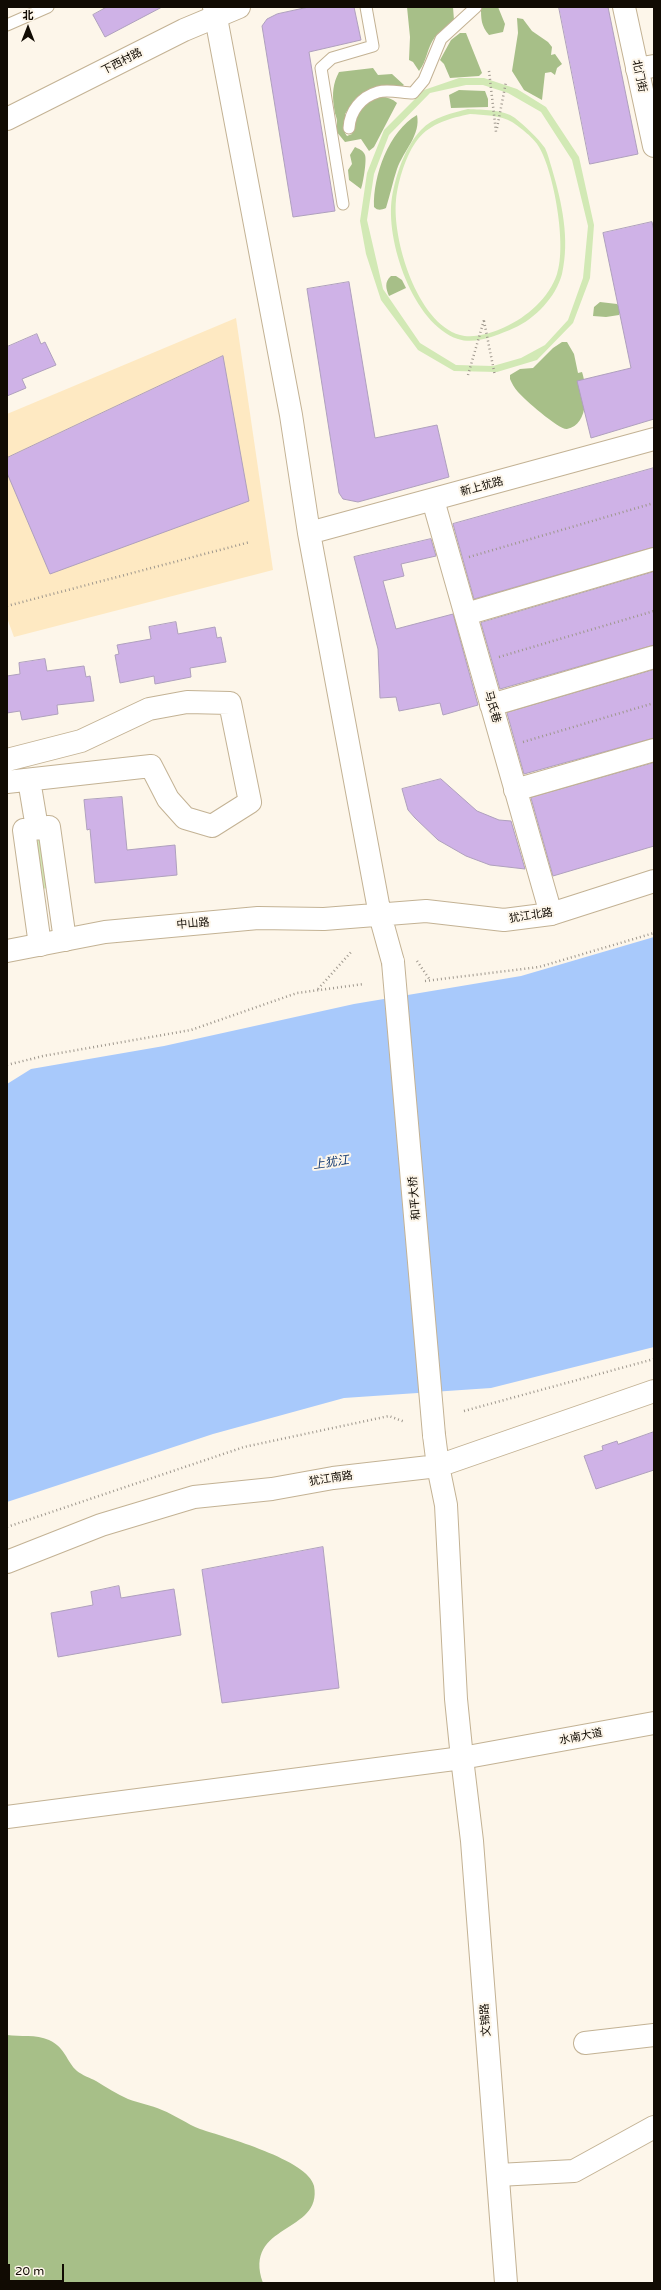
<!DOCTYPE html>
<meta charset="utf-8">
<style>
body{margin:0}
#map{position:relative;width:661px;height:2290px;overflow:hidden;background:#fdf6ea;font-family:"Varela Round","Noto Sans SC",sans-serif}
canvas{display:block}
.frame{position:absolute;inset:0;border:8px solid #110b03;pointer-events:none}
.north{position:absolute;left:8px;top:8px;width:40px;height:40px;-webkit-text-stroke:3px #fdf6ea;paint-order:stroke;rotate:0deg;font-size:11px;font-weight:700;line-height:16px;text-align:center;color:#110b03}
.north::after{content:'';display:block;margin:auto;width:14px;height:18px;background:#110b03;clip-path:polygon(50% 0,100% 100%,50% 72%,0 100%)}
.scale{position:absolute;left:8px;top:2264px;width:56px;height:18px;box-sizing:border-box;border:2px solid #110b03;border-top:0;padding-left:5px;font-size:12px;line-height:14px;white-space:nowrap;color:#110b03;-webkit-text-stroke:3px #fdf6ea;paint-order:stroke}
</style>
<div id="map">
<canvas width="661" height="2290"></canvas>
<div class="frame"></div>
<div class="north">北</div>
<div class="scale">20 m</div>
</div>
<script>
const context = document.querySelector('canvas').getContext('2d');
context.lineJoin = 'round';
function paint(path, color) {
  context.fillStyle = color;
  context.fill(path, 'evenodd');
}
function trace(path, color, width, dash) {
  context.strokeStyle = color;
  context.lineWidth = width;
  context.lineCap = dash ? 'butt' : 'round';
  context.setLineDash(dash || []);
  context.stroke(path);
}
function drawText(font, color, halo, rows, align = 'center') {
  context.font = font + ' "Varela Round","Noto Sans SC",sans-serif';
  context.lineWidth = 4;
  context.setLineDash([]);
  context.textBaseline = 'middle';
  context.strokeStyle = halo;
  context.fillStyle = color;
  for (const [text, x, y, turn = 0] of rows) {
    context.save();
    context.translate(x, y);
    context.rotate((+turn || 0) * Math.PI / 180);
    context.textAlign = isNaN(turn) ? turn : align;
    if (halo) context.strokeText(text, 0, 0);
    context.fillText(text, 0, 0);
    context.restore();
  }
}
const built = new Path2D(`
 M236,318l37,252 -259,67 -7,-19v-204z`);
const green = new Path2D(`
 M459,78h25l33,11 29,18 33,50 15,68 -4,53 -17,45 -36,37 -40,12 -43,-1 -36,-21 -37,-50 -15,-46 -6,-33 7,-48 17,-43 40,-40zM466,85h17l25,8 33,19 31,48 16,66 -5,52 -15,42 -23,25 -24,13 -28,8 -37,-1 -36,-22 -37,-54 -16,-69 7,-46 15,-39 41,-42z
 M468,109c14,1 35,0 47,9 9,7 23,20 30,30 3,6 5,15 7,21 10,34 18,70 10,105 -6,23 -27,45 -48,54 -16,7 -39,17 -56,11 -45,-15 -73,-99 -66,-142 4,-23 13,-50 29,-67 12,-13 31,-17 47,-21zM470,114c13,1 31,1 42,8 8,5 23,17 27,25 15,25 28,99 18,127 -8,24 -30,43 -52,53 -13,6 -32,12 -45,8 -43,-12 -68,-96 -64,-135 2,-19 10,-46 22,-61 13,-16 33,-21 52,-25z
 M44,834l7,54 -12,1 -8,-53z`);
const forest = new Path2D(`
 M407,7h46l1,13c-6,5 -14,11 -19,17 -8,10 -8,24 -16,34l-6,-9 -4,-2 1,-23z
 M481,7h17l7,17 -2,8 -14,3c-8,-9 -8,-16 -8,-28z
 M517,18l6,1 9,12 16,11 4,5 -1,8 4,-1 7,10 -5,4 -2,7 -4,-3 -6,1 -3,27 -18,-10 -12,-19 6,-38z
 M460,33h6l16,40 -3,3 -29,2 -6,-14 -4,-4 11,-20z
 M373,68l5,7 14,-1 12,11 -6,5 -26,-2 -16,10 -11,16v19l2,3 5,-2c1,-6 1,-13 3,-19 7,-17 29,-24 42,-12l-23,44 -5,4 -8,-12 -16,3 -9,-11c3,-15 -1,-12 -2,-24 -2,-13 -1,-24 5,-35z
 M459,90l26,1 3,8v8l-37,1 -2,-13z
 M417,115c4,20 -13,35 -20,54 -4,12 -7,26 -11,39 -5,2 -8,3 -12,-1 -1,-32 15,-76 43,-92z
 M355,147c4,2 8,3 10,8 2,5 -2,29 -4,34l-12,-9 -1,-10 4,-6 -2,-9z
 M396,276l6,4 4,8 -17,8c-3,-7 -5,-14 2,-20z
 M600,302l17,2 3,3 -1,8 -13,2 -13,-1 1,-9z
 M562,342h5l7,12 4,19 4,-1c5,15 8,53 -15,57 -8,1 -43,-30 -49,-37 -4,-4 -6,-9 -8,-13v-4l10,-6 13,-1 20,-20z
 M7,2035c13,2 29,-1 42,5 17,8 17,21 28,31 5,4 13,7 19,10 10,6 21,13 32,18 11,4 23,6 34,11 13,5 25,14 38,19 24,8 109,31 114,57 9,48 -72,37 -51,97h-256z`);
const water = new Path2D(`
 M654,937v410l-163,41 -147,10 -131,36 -206,68v-418l24,-15 133,-23 190,-42 167,-28z`);
const building = new Path2D(`
 M107,7h55l-57,30 -12,-22z
 M309,7h45l7,33 -52,12 26,159 -42,6 -31,-191 5,-7 10,-5z
 M559,7h49l30,147 -48,10z
 M652,222l2,9v188l-63,19 -14,-57 54,-13 -28,-135z
 M349,282l26,156 62,-13 12,52 -91,25 -15,-3 -4,-6 -32,-204z
 M37,334l4,10 4,-2 11,23 -34,14 4,9 -19,8v-49z
 M223,356l26,145 -199,73 -43,-101v-15z
 M654,468v79l-180,52 -21,-75z
 M431,539l5,17 -35,8 3,12 -21,5 13,48 57,-15 25,91 -35,10 -3,-12 -41,8 -3,-14 -16,1 -2,-49 -24,-92z
 M654,572v73l-154,44 -19,-66z
 M176,622l2,12 37,-7 2,11 4,-1 5,25 -36,6 1,9 -36,7 -1,-8 -34,7 -5,-28 4,-1 -2,-9 34,-6 -2,-12z
 M45,659l2,12 37,-5 2,11 4,-1 4,25 -37,4 1,9 -36,6 -2,-9 -13,2v-37l13,-2 -1,-11z
 M654,670v68l-130,36 -17,-61z
 M654,763v83l-101,30 -22,-78z
 M441,779l36,32 22,9 12,1 14,48 -35,-4 -24,-9 -28,-16 -23,-22 -7,-8 -6,-21z
 M122,797l5,53 48,-5 2,30 -82,8 -5,-54 -3,1 -3,-30z
 M654,1432v38l-58,19 -12,-33 19,-6 -1,-4 15,-5 1,3z
 M323,1547l16,141 -117,15 -20,-133z
 M119,1586l2,12 53,-9 7,46 -123,22 -7,-44 42,-8 -2,-13z`);
const path = new Path2D(`
 M489,71l7,61
 M497,128l9,-46
 M484,321l11,55
 M468,375l16,-55
 M469,557l185,-54
 M7,606l243,-64
 M499,657l155,-46
 M523,742l131,-39
 M417,961l13,19
 M425,981l114,-14 115,-34
 M318,989l34,-38
 M7,1065l36,-9 148,-26 106,-37 67,-9
 M464,1411l190,-52
 M7,1527l237,-80 145,-31 16,6`);
const service = new Path2D(`
 M7,25l41,-18
 M349,128c1,-17 12,-31 29,-36 10,-3 25,1 35,1l11,-13 17,-41 35,-32
 M343,204l-22,-136 11,-10 41,-12 -7,-39`);
const minor = new Path2D(`
 M637,69l17,-3
 M433,500l118,414
 M466,614l188,-55
 M491,705l163,-48
 M7,760l74,-19 68,-32 38,-7 43,1 20,99 -38,24 -27,-8 -17,-19 -17,-33 -144,16
 M29,780l8,48
 M515,790l139,-40
 M40,945l-16,-115 25,-3 16,113
 M585,2043l69,-8
 M498,2175l76,-4 80,-44`);
const tertiary = new Path2D(`
 M214,7l77,408 18,118 71,382 13,47
 M624,7l30,139
 M7,119l177,-89 55,-23
 M309,533l345,-94
 M7,951l98,-19 153,-14 66,1 102,-8 78,9 47,-6 103,-33
 M434,1435l4,31 8,39 10,194 6,59
 M7,1562l94,-37 93,-28 78,-8 61,-11 105,-12 216,-75`);
const secondary = new Path2D(`
 M462,1758l10,83 34,442
 M7,1817l455,-59 192,-35`);
const tertiaryBridge = new Path2D(`
 M393,962l41,473`);
const streetNames = [
 ["下西村路",122,62,-27],
 ["北门街",639,76,78],
 ["新上犹路",482,487,-15],
 ["马氏巷",492,707,74],
 ["犹江北路",531,916,-9],
 ["中山路",193,924,-5],
 ["和平大桥",415,1198,-95],
 ["犹江南路",331,1479,-9],
 ["水南大道",581,1737,-11],
 ["文锦路",486,2020,-94]
];
const waterNames = [
 ["上犹江",331,1163,-8]
];
paint(built, '#fee9c2');
paint(green, '#d2e9b5');
paint(forest, '#a7bf88');
paint(water, '#a8c9fb');
paint(building, '#cfb2e7');
trace(building, '#afa0bd', 1);
trace(service, '#c3b294', 13);
trace(minor, '#c3b294', 24);
trace(tertiary, '#c3b294', 24);
trace(secondary, '#c3b294', 24);
trace(path, '#9e978d', 2.5, [1, 3]);
trace(service, '#fff', 11);
trace(minor, '#fff', 22);
trace(tertiary, '#fff', 22);
trace(secondary, '#fff', 22);
trace(tertiaryBridge, '#c3b294', 24, []);
trace(tertiaryBridge, '#fff', 22);
drawText('11px', '#110b03', '#fdf6ea', streetNames);
drawText('italic 12px', '#0d346d', '#fdf6ea', waterNames);
</script>
